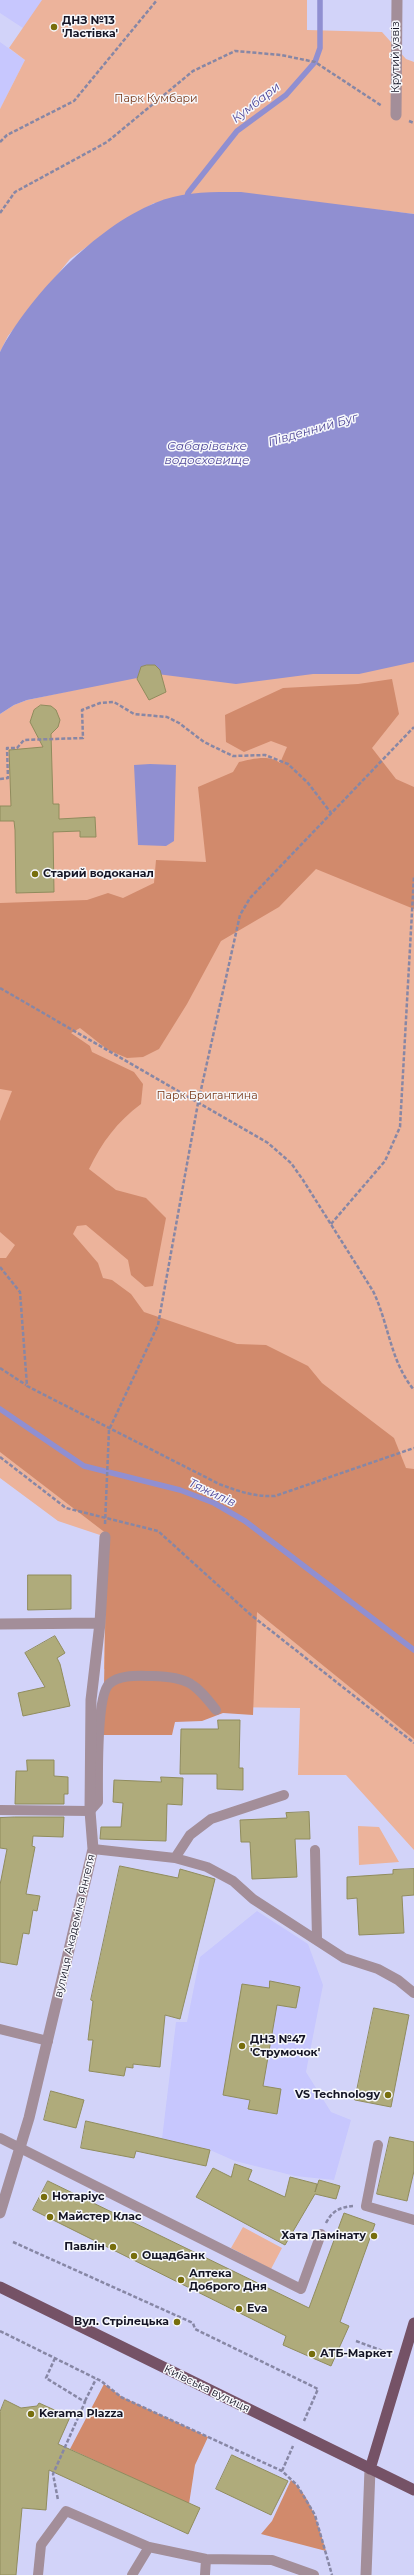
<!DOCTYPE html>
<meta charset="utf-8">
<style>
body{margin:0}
canvas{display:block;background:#d2d3f9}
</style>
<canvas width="414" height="2575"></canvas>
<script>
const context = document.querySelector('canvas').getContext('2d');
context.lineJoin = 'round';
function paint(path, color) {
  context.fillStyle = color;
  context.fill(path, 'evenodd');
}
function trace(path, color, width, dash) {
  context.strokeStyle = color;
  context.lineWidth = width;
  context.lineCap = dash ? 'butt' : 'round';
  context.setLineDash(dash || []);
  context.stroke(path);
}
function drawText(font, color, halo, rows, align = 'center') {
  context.font = font + ' Montserrat,sans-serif';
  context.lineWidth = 3;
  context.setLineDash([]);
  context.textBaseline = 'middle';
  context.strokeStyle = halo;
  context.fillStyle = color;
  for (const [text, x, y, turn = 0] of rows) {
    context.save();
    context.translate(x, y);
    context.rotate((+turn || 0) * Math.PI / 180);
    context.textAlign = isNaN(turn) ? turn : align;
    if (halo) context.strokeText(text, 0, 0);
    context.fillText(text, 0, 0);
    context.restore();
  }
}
const built = new Path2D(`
 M0,0h110l-46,55 -64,-42z
 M0,42l25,18 -25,49z
 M257,1911l51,33 15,41 -17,87 25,40 20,8 -17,60 -39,-4 -60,-15 -25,-11 -48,-11 14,-117h11l13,-65z`);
const green = new Path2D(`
 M42,0h265v30l75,2 24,27 8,3v152l-43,-5 -217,-6 -40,24 -44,32 -62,77 -8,16v-243l25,-49 -16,-12z
 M414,572v1278l-68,-75h-48l2,-67 -75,-1 -1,-41 -120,3 2,-132 -48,-16 -58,-43v-764l14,-9 13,-5 109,-23z
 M358,1826l21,1 20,35 -40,3z
 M243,2227l39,21 -11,21 -40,-21z`);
const forest = new Path2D(`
 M392,679l7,35 -27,34 24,31 18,8v122l-98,-40 -37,38 -58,34 -34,63 -28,45 -16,8 -16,1 -19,-8 -28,-22 -9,5 19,13 2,6 42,20 9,12 -2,20c-24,18 -39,38 -52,65l27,21 30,8 20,20 -13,68 -8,1 -14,-12 -3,-15 -42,-35 -9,1 -4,8 25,29 5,15 9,2 19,14 13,18 93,32 29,1 42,21 14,17 72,55 12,30 8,1v270l-157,-127 -4,103 -30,-2 -21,8 -27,1 -3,13h-69l4,-201 -107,-82v-194h6l9,-13 -15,-13v-111l12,-30 -12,-2v-186l87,-3 21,-7 15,5 31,-15 2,-23 50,2 -8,-75 35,-15 6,-10c12,-3 31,-8 41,1l7,-16 -16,-6 -27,11 -18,-10 -1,-27 58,-27 75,-4z
 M104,2384l18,13 86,40 -13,28 -6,39 -119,-55z
 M291,2480c21,18 27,45 35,71l-65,-17 11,-13z`);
const water = new Path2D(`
 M241,192l173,22v448l-55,12h-46l-77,10 -79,-10 -130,26 -13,5 -14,9v-362c29,-56 96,-125 155,-149 28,-12 57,-11 86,-11z
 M150,764l26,1 -2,76 -8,5 -28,-1 -4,-80z`);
const stream = new Path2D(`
 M186,200l2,-7 49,-62 49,-36 29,-33 5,-14v-48
 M0,1409l84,57 96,24 34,13 31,18 169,129`);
const building = new Path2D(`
 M147,665h8l5,5 6,22 -17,8 -12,-21 4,-12z
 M41,705l10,1 5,4 4,10 -2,7 -7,7 2,70h6v15l36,-2 1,20h-16v-6l-27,1 1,60 -38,1 -1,-63 -1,-9h-14v-15h11l-2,-56 34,-3 -13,-25 4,-12z
 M28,1575h43v34l-43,1z
 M55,1636l10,17 -8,5 3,6 10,42 -47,10 -5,-23 27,-6 -20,-34z
 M218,1720h22l-1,48h4v22l-26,-1v-15h-37l1,-45h37z
 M27,1760h27v16l14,1v17h-4v10h-49l1,-33h11z
 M161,1777l22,1 -1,27 -15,-1 -1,37 -66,-2 1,-12h20l2,-24 -10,-1 1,-22 47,2z
 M309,1812l1,27h-15l2,38 -45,2 -2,-37h-9l-1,-22 47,-2 -1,-5z
 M15,1817h49l-1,20 -30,-1 -1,10 3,1 -9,47 14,2 -3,15 -4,-1 -4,24 -6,-1 -6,32 -17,-3v-77l7,-36 -7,-1v-30z
 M120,1866l58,12 2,-9 35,10 -35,140 -15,-4 -5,52 -27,-3v4l-7,-1 -2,9 -35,-5 4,-31h-5l5,-39 -2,-1z
 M414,1869v26l-12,1 2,37 -45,2 -2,-37 -10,1v-22l46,-3v-4z
 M270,1981l30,6 -4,21 -19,-3 -14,81 18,3 -4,25 -29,-5 2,-9 -27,-5 19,-111 27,4z
 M374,2008l35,7 -18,92 -36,-7z
 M51,2091l33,9 -8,28 -32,-8z
 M86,2121l124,29 -4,16 -70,-15 -2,7 -53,-10z
 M390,2137l24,5v29l-7,30 -30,-7z
 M235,2164l17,6 -4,10 37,17 5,-20 27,7 -2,8 4,-12 21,6 -4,13 -21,-5 -30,51 -89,-48 17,-29 18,9z
 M48,2181l261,127 35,-95 31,11 -35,98 9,4 -18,40 -48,-21 3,-9 -253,-126z
 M5,2400l16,8 16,-2 2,-3 31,14 -12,27 142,64 -12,26 -139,-64 -3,40 -24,-2 -6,67h-16v-163z
 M232,2455l56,26 -17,34 -55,-26z`);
const path = new Path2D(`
 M409,121l5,2
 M0,142l7,-7 67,-34 83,-101
 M0,213l15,-21 92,-50 86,-71 42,-20 46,4 34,7 67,44
 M0,779l8,-1 -1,-30h10l7,-8 59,-2 -1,-28 18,-7 14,-1 20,12 33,3 12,6 25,19 29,14 32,-1 23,9 20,19 23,30
 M0,988l268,155 23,20 12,17 70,111c16,33 17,70 41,99
 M331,1224l54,-63 15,-34 14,-251
 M0,1267l20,25 7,94 192,98c19,7 35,13 56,12l139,-48
 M0,1368l26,17
 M0,1457l66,51 92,23 93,84 163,128
 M105,1524l4,-94 49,-105 40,-222 42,-188 10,-17 164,-171
 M326,2223c6,-12 14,-16 27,-17
 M13,2242l180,81 2,6 123,60 -14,32
 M0,2331l101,50 20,16 161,74 15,14 18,30 17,60
 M356,2341l35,13
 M55,2358l-9,20 39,24 -32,72 5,26
 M85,2401l11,-22
 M282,2471l11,-25`);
const service = new Path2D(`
 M0,1810l90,1 8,-9c0,-23 -2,-105 11,-118 11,-10 30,-8 44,-8 35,1 42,7 63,34
 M93,1849l82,9 15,-23 21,-16 73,-24
 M315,1850l2,89
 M175,1858l32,9 26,14 20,18 91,59 34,11 20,11 16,13
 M0,2029l48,12
 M0,2138l301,151 20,-55
 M378,2145l-12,61 48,14
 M38,2575l3,-30 25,-34 83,36
 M132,2575l17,-28 57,12 66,1 42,15
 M205,2575l1,-16`);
const minor = new Path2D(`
 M396,115l1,-115
 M0,1624l100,-1
 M0,2213l29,-95 64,-269 -3,-38 1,-111 9,-77 5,-86`);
const tertiary = new Path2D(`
 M366,2575l4,-106`);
const primary = new Path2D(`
 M0,2287l414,203
 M370,2469l44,-146`);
const markers = [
 [54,27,4,"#776e0d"],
 [35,874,4,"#776e0d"],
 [242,2046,4,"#776e0d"],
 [388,2095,4,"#776e0d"],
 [44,2197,4,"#776e0d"],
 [50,2217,4,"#776e0d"],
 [374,2236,4,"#776e0d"],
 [113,2247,4,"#776e0d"],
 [134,2256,4,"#776e0d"],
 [181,2280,4,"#776e0d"],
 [239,2309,4,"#776e0d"],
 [177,2322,4,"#776e0d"],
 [312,2354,4,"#776e0d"],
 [31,2414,4,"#776e0d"]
];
const poiNames = [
 ["ДНЗ №13",62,21],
 ["'Ластівка'",62,34],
 ["Старий водоканал",43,874],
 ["ДНЗ №47",250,2040],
 ["'Струмочок'",250,2053],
 ["VS Technology",380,2095,"right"],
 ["Нотаріус",52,2197],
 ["Майстер Клас",58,2217],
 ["Хата Ламінату",366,2236,"right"],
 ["Павлін",105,2247,"right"],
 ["Ощадбанк",142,2256],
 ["Аптека",189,2274],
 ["Доброго Дня",189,2287],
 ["Eva",247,2309],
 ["Вул. Стрілецька",169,2322,"right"],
 ["АТБ-Маркет",320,2354],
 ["Kerama Plazza",39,2414]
];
const streetNames = [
 ["Крутий узвіз",396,57,-90],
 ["вулиця Академіка Янгеля",75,1926,-77],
 ["Київська вулиця",207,2389,26]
];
const parkNames = [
 ["Парк Кумбари",156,99],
 ["Парк Бригантина",207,1096]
];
const waterNames = [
 ["Кумбари",256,103,-38],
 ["Південний Буг",313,430,-16],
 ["Сабарівське",207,446],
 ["водосховище",207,460],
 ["Тяжилів",212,1493,25]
];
paint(built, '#c7c7fe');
paint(green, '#ecb39b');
paint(forest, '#d18a6c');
paint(water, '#908fd1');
trace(stream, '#908fd1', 5.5);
paint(building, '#afab7b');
trace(building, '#908c5d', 1);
trace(path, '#8787a5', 2.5, [4, 2]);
trace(service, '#a38e99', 10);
trace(minor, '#a38e99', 11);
trace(tertiary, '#a38e99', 11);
trace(primary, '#755266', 11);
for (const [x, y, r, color] of markers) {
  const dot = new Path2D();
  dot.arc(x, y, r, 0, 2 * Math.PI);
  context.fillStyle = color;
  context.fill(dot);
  trace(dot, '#f7f8fc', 1.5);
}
drawText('bold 11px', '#151525', '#f7f8fc', poiNames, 'left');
drawText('11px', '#151525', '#f7f8fc', streetNames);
drawText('11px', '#783717', '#f7f8fc', parkNames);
drawText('italic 12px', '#504899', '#f7f8fc', waterNames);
</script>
